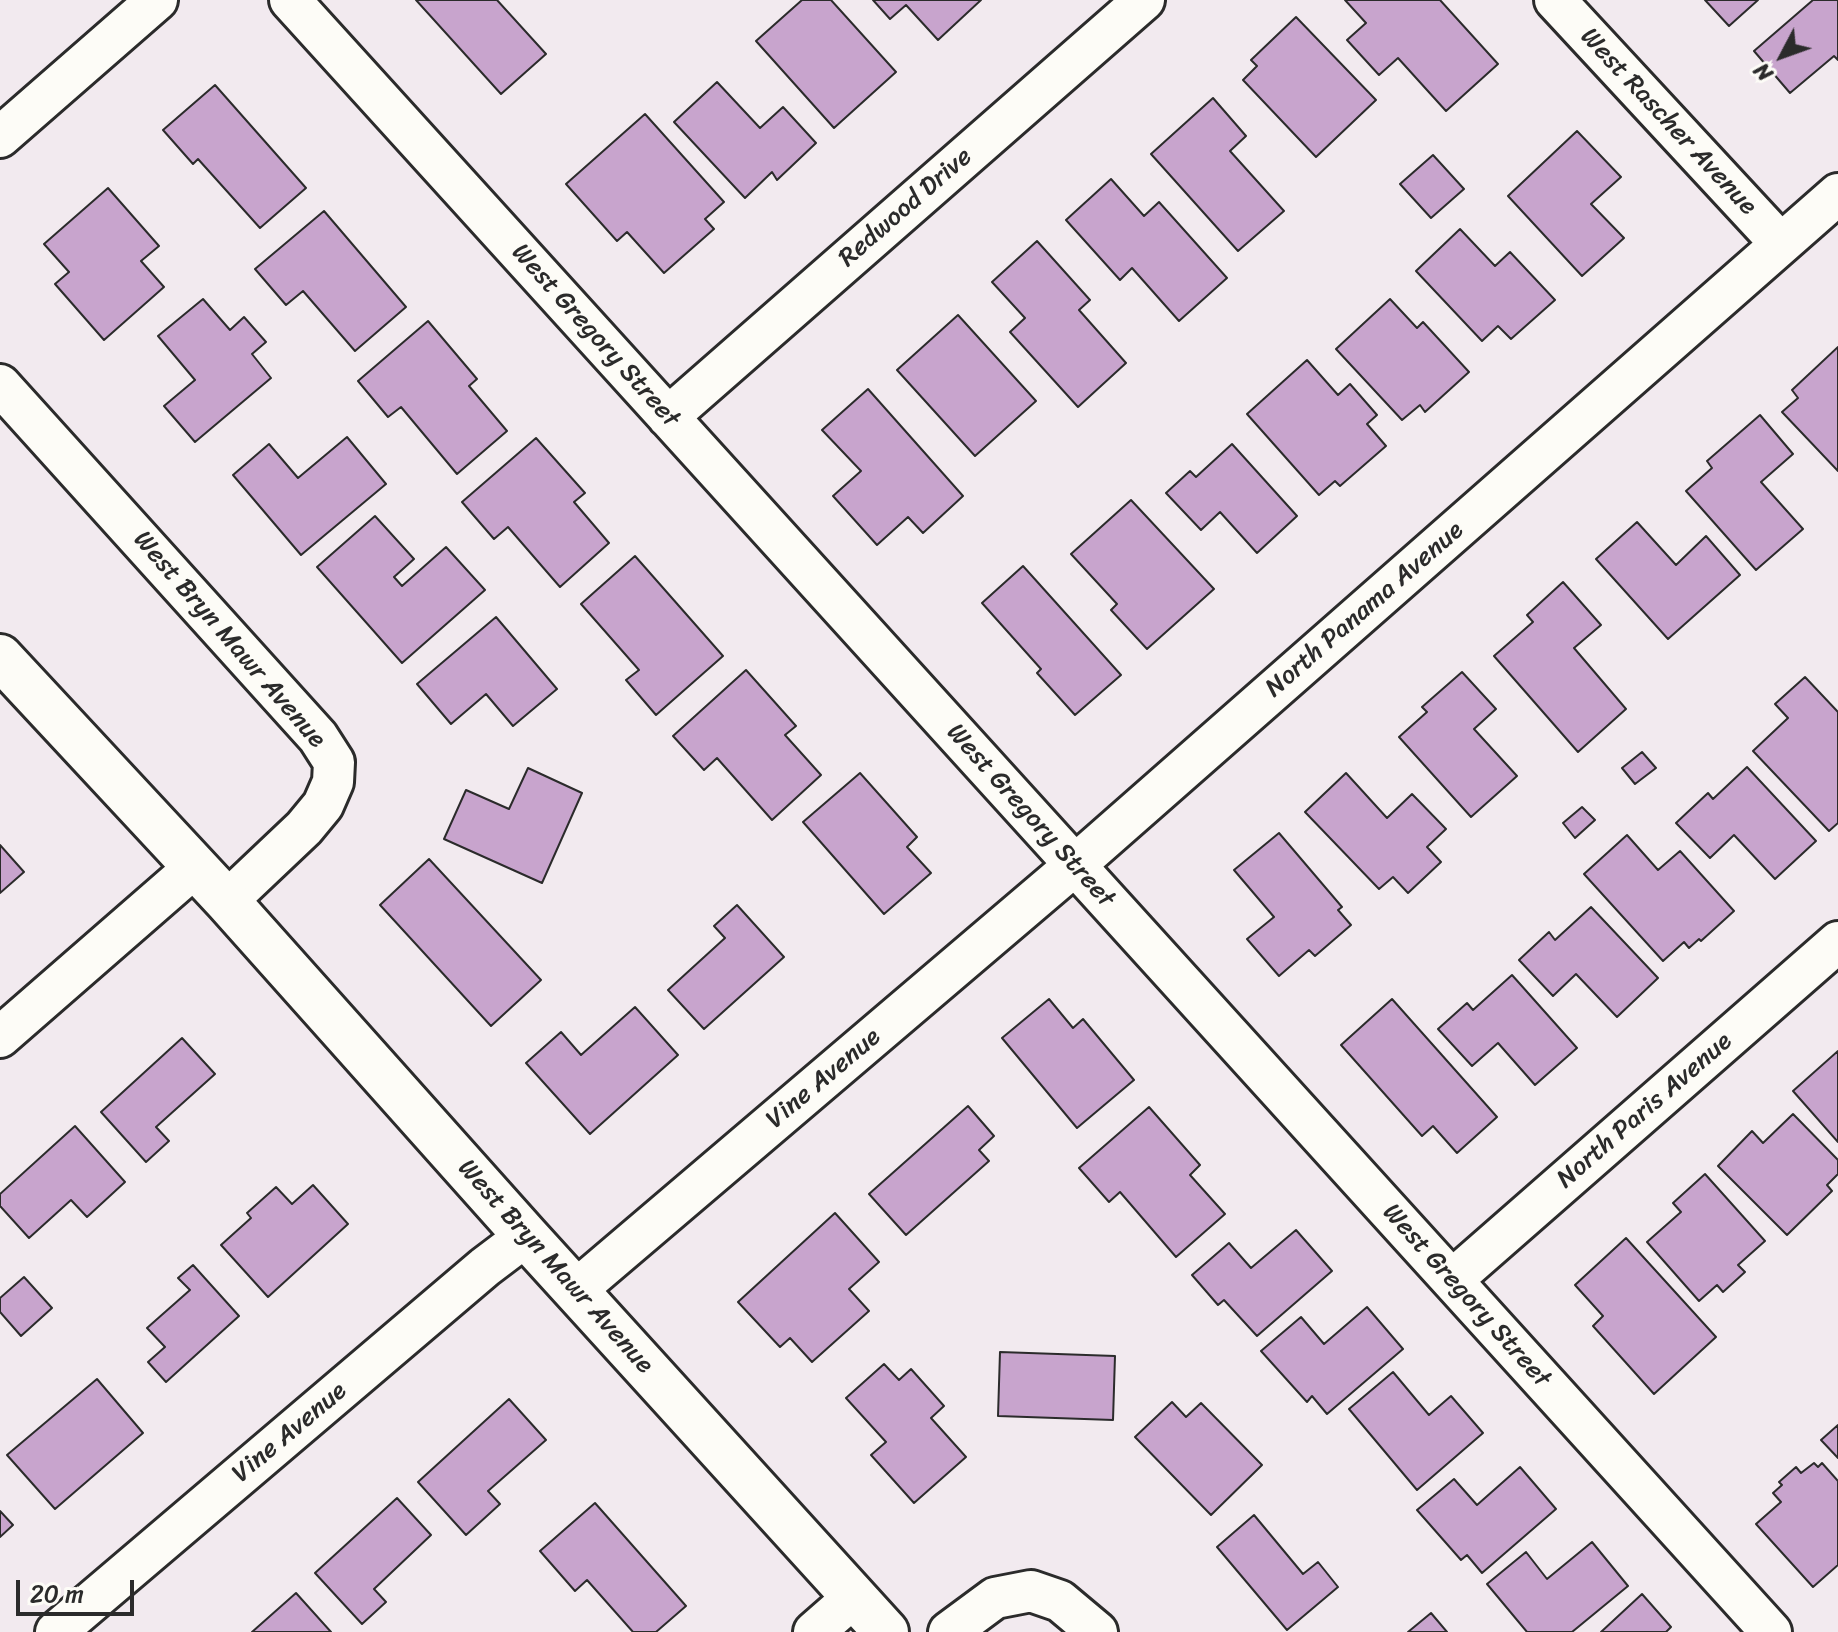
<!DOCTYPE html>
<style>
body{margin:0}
#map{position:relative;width:1838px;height:1632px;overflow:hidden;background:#f2eaef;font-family:Sriracha,sans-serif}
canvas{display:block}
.north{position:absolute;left:1742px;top:16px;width:80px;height:80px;-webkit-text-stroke:6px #fdfcf7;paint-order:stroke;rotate:229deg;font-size:22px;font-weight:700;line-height:32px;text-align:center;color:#2b2b2b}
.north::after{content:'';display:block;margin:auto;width:28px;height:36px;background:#2b2b2b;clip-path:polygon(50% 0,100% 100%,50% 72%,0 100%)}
.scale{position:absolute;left:16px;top:1580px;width:118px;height:36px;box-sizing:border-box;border:4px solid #2b2b2b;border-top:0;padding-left:10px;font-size:24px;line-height:28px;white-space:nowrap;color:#2b2b2b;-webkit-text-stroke:6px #fdfcf7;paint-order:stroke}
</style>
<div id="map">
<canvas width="1838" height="1632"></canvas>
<div class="north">N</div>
<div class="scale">20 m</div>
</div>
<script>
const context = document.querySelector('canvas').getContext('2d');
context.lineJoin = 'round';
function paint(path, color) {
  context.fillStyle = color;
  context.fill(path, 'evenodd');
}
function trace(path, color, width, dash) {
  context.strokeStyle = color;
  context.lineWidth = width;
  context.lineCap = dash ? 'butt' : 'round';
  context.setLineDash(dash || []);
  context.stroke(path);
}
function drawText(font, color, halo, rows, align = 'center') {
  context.font = font + ' Sriracha,sans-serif';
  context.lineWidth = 8;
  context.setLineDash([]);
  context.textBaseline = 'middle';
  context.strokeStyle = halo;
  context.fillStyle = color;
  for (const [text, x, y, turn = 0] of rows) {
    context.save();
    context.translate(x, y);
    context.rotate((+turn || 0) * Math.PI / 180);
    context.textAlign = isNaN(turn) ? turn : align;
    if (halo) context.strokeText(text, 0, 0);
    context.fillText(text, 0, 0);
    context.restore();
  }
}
const building = new Path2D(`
 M416,0h81l49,54 -45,40z
 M802,0h29l65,72 -62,56 -78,-87z
 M873,0h108l-43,40 -32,-35 -16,14z
 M1345,0h95l58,64 -52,47 -48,-53 -19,17 -32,-35 19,-17z
 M1705,0h53l-29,26z
 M1813,0h25v60l-4,-4 -44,37 -36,-42z
 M1296,17l80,83 -60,57 -73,-77 14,-14 -6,-6z
 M717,82l43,46 23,-21 33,36 -39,37 -5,-8 -27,26 -71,-76z
 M215,85l91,103 -46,40 -62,-69 -5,5 -30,-34z
 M1213,98l33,38 -16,15 54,60 -46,40 -87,-97z
 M645,114l79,88 -19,17 9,10 -50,44 -37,-41 -10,9 -51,-57z
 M1577,131l44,46 -30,27 33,34 -42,38 -74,-80z
 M1433,155l31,34 -33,29 -31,-34z
 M1111,179l33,37 15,-14 68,76 -48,43 -47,-53 -12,12 -54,-60z
 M108,188l51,58 -18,15 23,26 -60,53 -49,-56 14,-12 -25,-28z
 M324,211l82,96 -51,44 -52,-60 -17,14 -31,-36z
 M1460,229l35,37 15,-14 45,48 -44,39 -13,-13 -16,15 -66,-70z
 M1037,241l53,59 -11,10 47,53 -48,44 -68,-75 15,-14 -33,-36z
 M203,299l27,31 14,-13 22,25 -14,12 19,24 -76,64 -31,-36 31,-26 -37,-44z
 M1390,299l27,29 6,-6 46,50 -44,40 -5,-7 -18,15 -66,-71z
 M958,315l78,86 -61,55 -78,-86z
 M428,321l49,58 -8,7 38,45 -50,43 -56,-67 -13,10 -30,-36z
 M1838,347v124l-56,-59 16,-14 -6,-8z
 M1307,360l31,35 12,-11 27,31 -10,9 19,22 -46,40 -5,-5 -16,14 -72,-81z
 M868,389l95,107 -40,37 -15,-16 -31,28 -44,-49 28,-25 -39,-41z
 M1760,415l33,39 -32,28 42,47 -47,41 -70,-79 26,-23 -5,-7z
 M347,437l39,47 -85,71 -68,-80 36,-31 29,34z
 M536,438l49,55 -11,9 35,41 -49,44 -52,-60 -14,12 -32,-37z
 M1232,444l65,72 -40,37 -37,-41 -19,18 -35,-37 24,-22 6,6z
 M1131,500l83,89 -67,60 -36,-39 6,-6 -46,-50z
 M375,516l39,43 -20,18 8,9 44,-39 39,43 -83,73 -85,-96z
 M1637,522l39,43 30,-29 34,39 -72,64 -72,-80z
 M635,556l88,100 -67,59 -30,-35 13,-10 -58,-66z
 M1023,566l98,109 -46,40 -38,-42 4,-4 -59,-66z
 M1563,582l38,43 -27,23 52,61 -48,43 -84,-96 39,-34 -6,-7z
 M496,617l61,72 -44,37 -27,-32 -35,30 -34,-40z
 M746,670l50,56 -11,9 36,40 -49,45 -55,-62 -13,12 -31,-34z
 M1462,672l34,37 -22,20 43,47 -46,41 -72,-80 28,-25 -5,-5z
 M1805,677l33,35v111l-9,8 -76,-80 35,-33 -13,-14z
 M1642,752l14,16 -21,16 -13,-16z
 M1747,767l69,74 -41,38 -41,-44 -24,23 -34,-35 32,-30 5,6z
 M528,768l54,25 -40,90 -98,-44 22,-49 43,19z
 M860,773l57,64 -10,10 24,26 -47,41 -81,-92z
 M1346,773l41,45 25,-24 34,35 -19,18 14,15 -33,31 -15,-16 -14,12 -74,-77z
 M1582,807l13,13 -20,18 -12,-15z
 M1279,833l63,74 -4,3 13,15 -36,31 -6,-6 -30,26 -32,-37 27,-22 -40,-47z
 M1627,835l31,35 22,-19 54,60 -33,30 -2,-2 -10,9 -5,-6 -21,19 -79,-87z
 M0,845l24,27 -24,21z
 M429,859l112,121 -50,46 -111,-121z
 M737,905l47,52 -80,72 -36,-39 57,-52 -11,-12z
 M1591,907l67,71 -41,39 -41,-43 -23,22 -34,-36 30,-28 6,8z
 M1512,975l65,73 -42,37 -37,-42 -26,23 -34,-37 29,-26 6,7z
 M1049,999l24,29 10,-9 51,61 -57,48 -75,-90z
 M1392,999l105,118 -40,36 -24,-27 -11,10 -81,-91z
 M635,1007l43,48 -88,79 -64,-71 35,-31 20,23z
 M182,1038l33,36 -59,53 13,14 -23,21 -45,-50z
 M1838,1051v91l-45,-51z
 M968,1106l26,30 -15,14 10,11 -83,74 -37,-41z
 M1149,1107l51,58 -10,10 35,39 -49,43 -56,-65 -11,10 -30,-34z
 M1793,1114l45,46v14l-11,11 5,6 -45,44 -69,-69 34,-35 11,12z
 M75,1126l50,56 -38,35 -16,-17 -42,38 -29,-32v-12z
 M1705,1174l60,67 -27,24 7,7 -22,20 -6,-7 -18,16 -52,-59 34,-30 -8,-9z
 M313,1185l35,39 -80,73 -47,-52 30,-27 -4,-5 29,-26 16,17z
 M835,1213l44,49 -30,27 20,22 -57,51 -22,-24 -10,9 -42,-45z
 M1296,1230l36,41 -75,65 -33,-36 -6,5 -26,-30 37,-32 22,25z
 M1626,1238l90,99 -62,57 -61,-68 10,-10 -28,-31z
 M193,1265l46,51 -73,66 -18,-20 17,-15 -18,-19 43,-38 -12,-12z
 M24,1277l28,31 -31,28 -21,-24v-14z
 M1367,1307l36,42 -76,65 -15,-18 -5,6 -46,-51 40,-34 23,27z
 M1000,1352l115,4 -2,64 -115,-4z
 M884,1364l15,16 12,-11 33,37 -13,12 35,39 -52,46 -43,-48 15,-13 -40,-44z
 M1393,1372l36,43 22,-19 32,37 -66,57 -68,-81z
 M97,1379l46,54 -88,76 -48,-54z
 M509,1399l37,41 -58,51 12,13 -34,31 -48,-53z
 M1172,1402l14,15 15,-14 61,62 -51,50 -76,-78z
 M1838,1425v33l-17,-18z
 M1814,1463l4,4 4,-4 16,18v84l-25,22 -57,-63 25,-22 -8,-9 9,-8 -3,-3 17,-15 5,6z
 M1520,1467l36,42 -74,64 -15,-18 -6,5 -44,-50 37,-31 23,26z
 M397,1498l34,37 -57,54 12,13 -24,22 -47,-51z
 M595,1503l91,103 -30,26h-23l-46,-52 -12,11 -35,-40z
 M0,1511l13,14 -13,12z
 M1254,1515l49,59 15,-12 20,25 -51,43 -70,-83z
 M1592,1542l36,44 -56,46h-45l-40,-48 39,-32 21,27z
 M296,1593l35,39h-79z
 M1642,1594l29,33 -5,5h-65z
 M1431,1613l16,19h-39z`);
const minor = new Path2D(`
 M290,0l1481,1632
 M1555,0l226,244
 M0,137l157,-137
 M0,385l318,352 16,25 -1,20 -10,23 -19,23 -77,73
 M668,417l476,-417
 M0,1037l195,-170
 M1452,1280l386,-338
 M576,1290l499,-425 763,-671
 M56,1632l429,-365 41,-31
 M814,1632l40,-35
 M949,1632l46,-34 36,-7 29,10 37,31`);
const tertiary = new Path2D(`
 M0,657l227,244 299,335 360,396`);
const streetNames = [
 ["West Rascher Avenue",1668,122,47],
 ["Redwood Drive",906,208,-41],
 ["West Gregory Street",595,336,48],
 ["North Panama Avenue",1365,610,-41],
 ["West Bryn Mawr Avenue",229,640,49],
 ["West Gregory Street",1030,816,48],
 ["Vine Avenue",824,1079,-40],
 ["North Paris Avenue",1645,1111,-41],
 ["West Bryn Mawr Avenue",555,1267,48],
 ["West Gregory Street",1466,1296,48],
 ["Vine Avenue",290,1433,-40]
];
paint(building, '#c8a4cd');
trace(building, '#2b2b2b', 2);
trace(minor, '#2b2b2b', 46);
trace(tertiary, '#2b2b2b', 50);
trace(minor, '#fdfcf7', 40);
trace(tertiary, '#fdfcf7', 44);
drawText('26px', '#2b2b2b', '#fdfcf7', streetNames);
</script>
